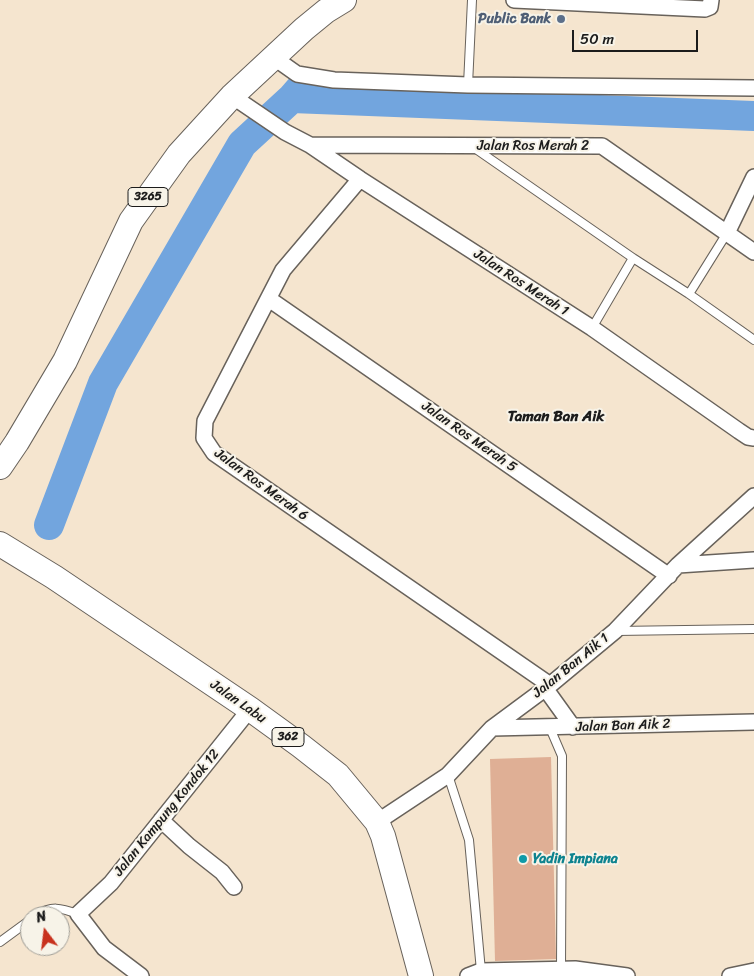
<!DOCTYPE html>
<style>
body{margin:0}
#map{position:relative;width:754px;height:976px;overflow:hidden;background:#f5e5cf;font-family:Sriracha,sans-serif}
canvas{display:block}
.north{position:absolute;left:20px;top:906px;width:50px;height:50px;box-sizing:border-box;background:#f7f3e8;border:1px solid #9f9d96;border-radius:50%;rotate:345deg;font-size:14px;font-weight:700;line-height:20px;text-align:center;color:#1c1c1c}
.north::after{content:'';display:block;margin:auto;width:18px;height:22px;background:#c8321e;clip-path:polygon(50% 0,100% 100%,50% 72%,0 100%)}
.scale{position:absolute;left:572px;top:30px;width:126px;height:22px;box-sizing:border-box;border:2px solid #1c1c1c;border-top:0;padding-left:6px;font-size:15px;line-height:18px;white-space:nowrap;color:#1c1c1c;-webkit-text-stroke:4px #f7f3e8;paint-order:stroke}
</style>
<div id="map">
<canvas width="754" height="976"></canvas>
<div class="north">N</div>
<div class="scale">50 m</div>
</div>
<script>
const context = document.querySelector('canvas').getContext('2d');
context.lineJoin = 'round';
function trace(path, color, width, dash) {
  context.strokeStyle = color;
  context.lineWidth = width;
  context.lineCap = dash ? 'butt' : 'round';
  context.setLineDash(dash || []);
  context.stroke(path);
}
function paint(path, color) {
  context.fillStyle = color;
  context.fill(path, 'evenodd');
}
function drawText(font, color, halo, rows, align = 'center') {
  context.font = font + ' Sriracha,sans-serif';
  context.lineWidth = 4;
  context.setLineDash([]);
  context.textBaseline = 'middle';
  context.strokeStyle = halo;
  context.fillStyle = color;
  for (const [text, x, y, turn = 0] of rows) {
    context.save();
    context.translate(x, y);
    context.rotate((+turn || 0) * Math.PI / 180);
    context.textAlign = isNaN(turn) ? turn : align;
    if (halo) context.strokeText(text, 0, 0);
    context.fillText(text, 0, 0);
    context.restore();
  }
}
const river = new Path2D(`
 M292,98l462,18
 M49,525l54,-142 139,-239 50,-46 13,-15`);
const building = new Path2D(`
 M551,757l5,202 -61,2 -5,-202z`);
const service = new Path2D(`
 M468,85l4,-85
 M473,147l160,111 56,36 65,46
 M689,294l38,-61
 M592,328l41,-70
 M616,631l138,-2
 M550,728l12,28 -1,213
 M448,775l21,65 12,131
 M36,916c15,-11 25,-8 42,-2
 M0,942l30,-22`);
const minor = new Path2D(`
 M514,0l191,9 5,-2 1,-7
 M273,57l24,17 37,6 134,5 286,3
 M232,96l53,36 25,13 50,34 232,149 147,103 9,6 6,1
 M310,145l292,1 152,106
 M360,179l-77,91 -78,151 -1,17 10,15 336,232
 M727,233l27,-56
 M269,299l400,277
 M678,565l76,-5
 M545,688l28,39
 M492,728l262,-6
 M161,820l28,26 33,26 12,15
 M377,822l71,-47 44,-47 58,-43 65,-54 63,-66 76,-69
 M141,976l-37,-28 -26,-34 33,-31 139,-174
 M468,976l13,-5 94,-2 52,7
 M730,976l24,-5`);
const primary = new Path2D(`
 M0,467l17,-25 48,-81 66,-140 48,-67 53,-58 72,-67 22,-18 18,-11
 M0,544l54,33 196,132 51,37 37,29 39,47 6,14 38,140`);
const markers = [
 [561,19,5,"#5c6f8a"],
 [523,859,5,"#0f9aa8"]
];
const shields = [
 [148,197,40],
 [288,737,32]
];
const shieldNames = [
 ["3265",148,197],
 ["362",288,737]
];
const serviceNames = [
 ["Public Bank",551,19]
];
const streetNames = [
 ["Jalan Ros Merah 2",533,146],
 ["Jalan Ros Merah 1",521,283,33],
 ["Jalan Ros Merah 5",469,437,35],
 ["Jalan Ros Merah 6",261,485,36],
 ["Jalan Ban Aik 1",571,666,-39],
 ["Jalan Labu",238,702,35],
 ["Jalan Ban Aik 2",623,726,-2],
 ["Jalan Kampung Kondok 12",167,813,-51]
];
const cultureNames = [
 ["Yadin Impiana",533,859]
];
const neighbourhoodNames = [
 ["Taman Ban Aik",556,417]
];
trace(river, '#72a5de', 30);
paint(building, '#dfaf95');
trace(service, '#68625b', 10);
trace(minor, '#68625b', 18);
trace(primary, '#68625b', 26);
trace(service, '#fff', 8);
trace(minor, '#fff', 15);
trace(primary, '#fff', 24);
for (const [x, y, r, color] of markers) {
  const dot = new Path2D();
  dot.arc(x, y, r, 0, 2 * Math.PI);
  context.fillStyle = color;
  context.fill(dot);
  trace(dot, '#f7f3e8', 2);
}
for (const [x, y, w] of shields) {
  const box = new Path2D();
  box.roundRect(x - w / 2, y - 9.5, w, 19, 4);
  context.fillStyle = '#f7f3e8';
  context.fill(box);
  trace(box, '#1c1c1c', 1);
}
drawText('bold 12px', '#1c1c1c', null, shieldNames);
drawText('bold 14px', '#4e5e75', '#f7f3e8', serviceNames, 'right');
drawText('14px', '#1c1c1c', '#f7f3e8', streetNames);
drawText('bold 14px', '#0d838f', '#f7f3e8', cultureNames, 'left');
drawText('bold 15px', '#1c1c1c', '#f7f3e8', neighbourhoodNames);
</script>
